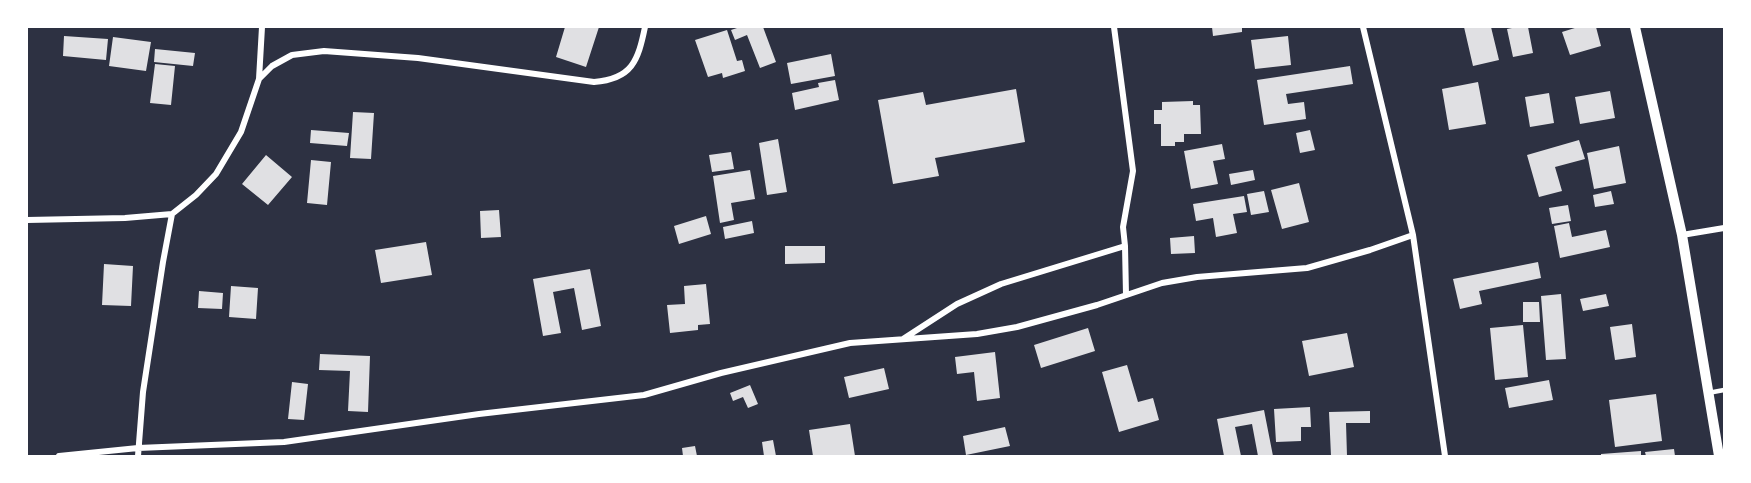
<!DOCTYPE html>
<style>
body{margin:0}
#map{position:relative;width:1751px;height:483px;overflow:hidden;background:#2d3142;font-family:"PT Serif",serif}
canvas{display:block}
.frame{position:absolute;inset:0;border:28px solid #fff;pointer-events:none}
</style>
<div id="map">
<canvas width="1751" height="483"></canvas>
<div class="frame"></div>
</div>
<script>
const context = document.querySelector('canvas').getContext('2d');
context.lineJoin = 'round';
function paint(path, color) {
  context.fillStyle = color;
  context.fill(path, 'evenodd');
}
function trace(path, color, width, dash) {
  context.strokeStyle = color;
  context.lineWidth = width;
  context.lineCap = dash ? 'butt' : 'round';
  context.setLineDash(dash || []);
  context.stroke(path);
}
const building = new Path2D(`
 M565,27h34l-13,40 -30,-10z
 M740,27h23l13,35 -16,6 -13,-33 -12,5 -4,-10z
 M1212,27h30v5l-29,4z
 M1464,27h27l8,33 -26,6z
 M1517,27h11l5,26 -20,4 -6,-28z
 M1578,27h18l5,19 -31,9 -8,-23z
 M727,30l10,31 5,-1 3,11 -22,7 -1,-5 -14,4 -13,-37z
 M64,36l44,3 -2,21 -43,-4z
 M1288,36l3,29 -36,4 -4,-29z
 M113,37l38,5 -5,29 -37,-5z
 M155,49l40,4 -2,13 -39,-4z
 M831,54l4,22 -44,8 -4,-21z
 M155,64l20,2 -4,39 -21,-2z
 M1350,66l3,18 -67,10 2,10 16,-2 2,17 -42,6 -7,-45z
 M835,80l4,20 -44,10 -3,-17 27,-6 -1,-4z
 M1478,82l8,42 -37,6 -7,-41z
 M1016,89l9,53 -90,16 4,18 -46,8 -15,-84 45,-8 3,13z
 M1610,91l5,27 -35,6 -5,-27z
 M1549,93l5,30 -24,4 -5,-30z
 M1193,101v4h7l1,29h-17v8h-9v4h-14v-22h-7v-14h8v-8z
 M353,112l21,1 -3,46 -21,-1z
 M311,130l38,3 -2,13 -37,-3z
 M1310,130l5,20 -15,3 -4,-20z
 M778,139l9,53 -20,3 -8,-52z
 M1579,140l6,19 -30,8 7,24 -23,6 -12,-42z
 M1222,144l3,15 -12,2 5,23 -27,5 -7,-38z
 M1619,146l7,37 -32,6 -7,-36z
 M731,152l3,17 -22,3 -3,-17z
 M266,155l26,22 -24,28 -26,-21z
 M311,160l20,2 -4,43 -20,-2z
 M750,170l5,29 -24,4 3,17 -14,3 -7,-47z
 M1253,170l2,10 -24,5 -2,-11z
 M1299,183l10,39 -27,7 -11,-39z
 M1264,191l5,21 -18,3 -4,-21z
 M1611,191l3,13 -19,3 -2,-12z
 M1244,196l3,16 -14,2 4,19 -21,4 -3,-19 -17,3 -3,-17z
 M1568,205l3,16 -19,3 -3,-16z
 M499,210l2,27 -20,1 -1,-27z
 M706,216l5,18 -32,10 -5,-18z
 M752,221l2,12 -29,6 -2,-12z
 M1569,223l3,14 34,-7 4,17 -50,11 -6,-32z
 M1194,236l1,17 -24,1 -1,-16z
 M426,242l6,33 -51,8 -6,-33z
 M785,246h40v17l-40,1z
 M1538,262l3,16 -62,13 3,13 -22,5 -7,-30z
 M104,264l29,2 -2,40 -29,-1z
 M590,269l11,57 -19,4 -8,-42 -21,4 8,41 -18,3 -10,-57z
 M706,284l4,40 -12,1v5l-28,3 -3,-28 18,-1 -1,-18z
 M231,286l27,2 -2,31 -27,-2z
 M199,291l24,2 -1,16 -24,-1z
 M1561,294l5,65 -20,1 -5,-64z
 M1606,294l3,12 -26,5 -3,-12z
 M1523,302h16l1,20h-17z
 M1632,324l4,33 -21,3 -5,-33z
 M1523,325l5,52 -33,3 -5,-52z
 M1088,328l7,23 -54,17 -7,-23z
 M1347,333l7,34 -45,9 -7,-35z
 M995,352l5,46 -23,3 -3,-29 -17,2 -2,-17z
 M320,354l50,2 -2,56 -20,-1 2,-40 -31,-1z
 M1127,365l11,37 15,-4 6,22 -40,12 -17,-60z
 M884,368l5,21 -40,9 -5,-21z
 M1549,380l4,20 -44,8 -4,-20z
 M292,382l16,2 -4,36 -16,-1z
 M750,385l8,19 -10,4 -5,-11 -10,4 -3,-8z
 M1656,394l6,47 -47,6 -6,-47z
 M1310,407l1,20h-10v14l-25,1 -2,-33z
 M1264,410l9,46h-15l-6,-32 -17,3 6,29h-17l-7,-37z
 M1370,411v12h-24l1,33h-16l-2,-44z
 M850,424l5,32h-42l-4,-26z
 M1005,427l5,19 -44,9 -3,-19z
 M773,440l3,16h-12l-2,-14z
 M695,446l2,10h-14l-1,-8z
 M1674,449l1,7h-29l-1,-4z
 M1641,451v5h-40v-2z`);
const service = new Path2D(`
 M1708,393l16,-3`);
const minor = new Path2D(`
 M1114,27l19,144 -10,56 2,19 1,49
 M1363,27l50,208 32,221
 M259,79l3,-52
 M27,220l98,-2 47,-4 24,-19 20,-21 25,-42 18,-53 13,-13 20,-11 32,-4 94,7 176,24c38,-3 44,-21 51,-55
 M1682,235l42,-7
 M903,339l54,-35 44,-20 124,-38
 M59,456l79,-8 146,-6 195,-28 165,-19 77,-22 129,-30 127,-9 40,-7 80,-22 65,-22 35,-6 110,-9 63,-18 43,-15
 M138,456l5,-64 20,-130 9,-48`);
const tertiary = new Path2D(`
 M1635,27l47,208 37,221`);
paint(building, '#e0e0e3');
trace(service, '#fff', 4.5);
trace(minor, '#fff', 6);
trace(tertiary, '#fff', 10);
</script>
